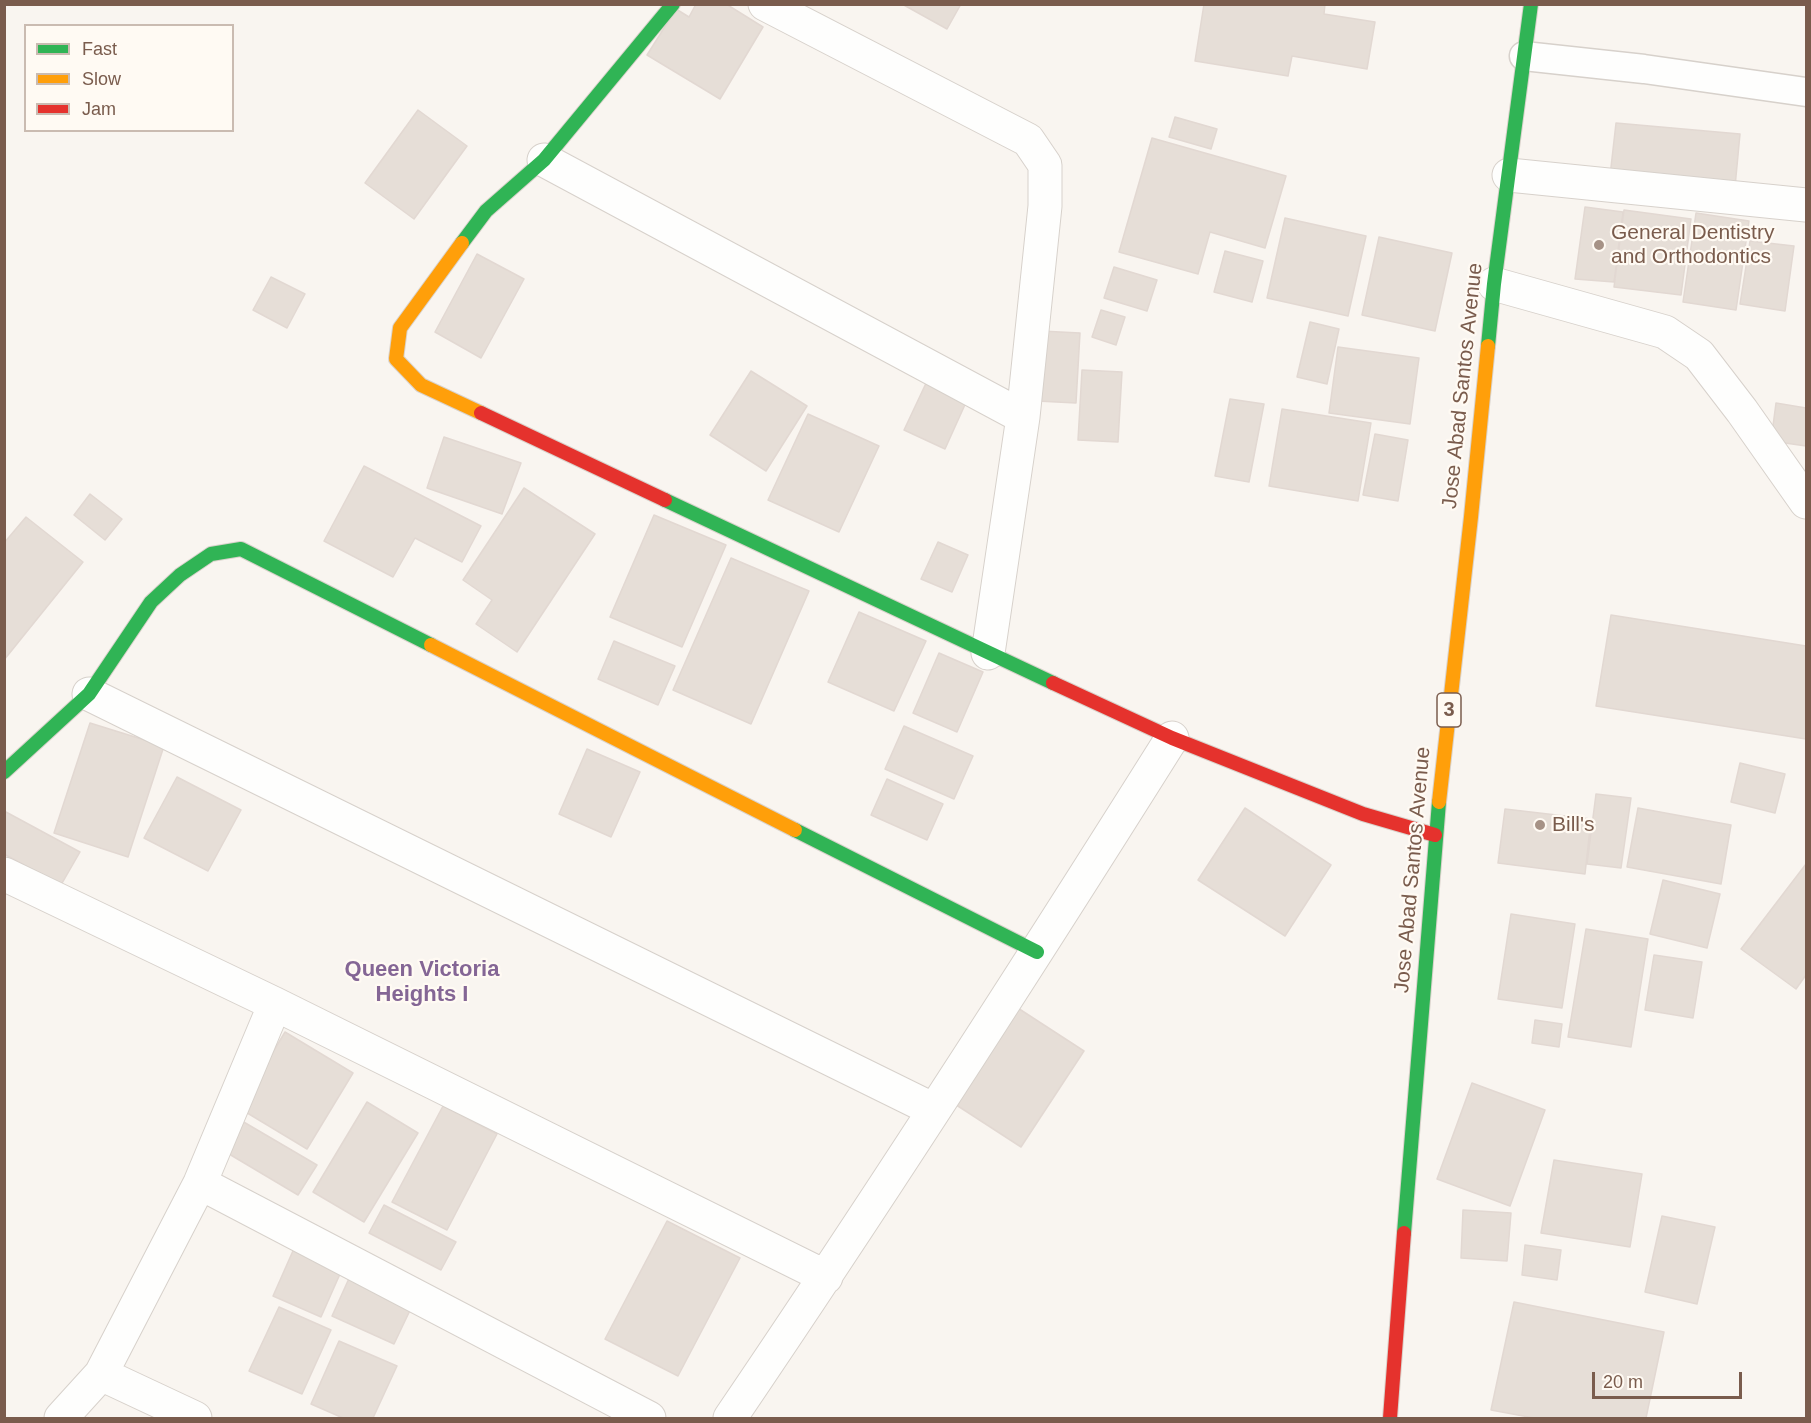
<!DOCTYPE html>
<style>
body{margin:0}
#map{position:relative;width:1811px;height:1423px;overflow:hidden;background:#f9f5f0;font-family:Arial,sans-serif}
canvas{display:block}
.frame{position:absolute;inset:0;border:6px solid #7a5c4d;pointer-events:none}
.legend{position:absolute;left:24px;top:24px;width:210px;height:108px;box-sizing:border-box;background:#fffaf3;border:2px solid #cabbb1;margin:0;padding:8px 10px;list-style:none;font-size:18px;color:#7a5c4d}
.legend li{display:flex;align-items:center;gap:12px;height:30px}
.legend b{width:30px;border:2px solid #cabbb1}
.scale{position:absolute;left:1592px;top:1372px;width:150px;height:27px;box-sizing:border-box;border:3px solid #7a5c4d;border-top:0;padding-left:8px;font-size:18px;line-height:21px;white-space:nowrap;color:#7a5c4d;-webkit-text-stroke:4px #fffaf3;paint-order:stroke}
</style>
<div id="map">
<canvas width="1811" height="1423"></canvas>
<div class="frame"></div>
<ul class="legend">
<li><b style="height:8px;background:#30b455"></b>Fast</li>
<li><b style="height:8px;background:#ff9f0a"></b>Slow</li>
<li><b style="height:8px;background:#e5322d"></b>Jam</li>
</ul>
<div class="scale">20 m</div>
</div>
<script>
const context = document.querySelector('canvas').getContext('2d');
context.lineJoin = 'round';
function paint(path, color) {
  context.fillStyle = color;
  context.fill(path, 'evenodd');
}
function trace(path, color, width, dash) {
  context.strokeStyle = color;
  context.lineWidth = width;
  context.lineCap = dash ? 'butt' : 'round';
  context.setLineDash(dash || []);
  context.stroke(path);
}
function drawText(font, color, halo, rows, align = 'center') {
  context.font = font + ' Arial,sans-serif';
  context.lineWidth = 4.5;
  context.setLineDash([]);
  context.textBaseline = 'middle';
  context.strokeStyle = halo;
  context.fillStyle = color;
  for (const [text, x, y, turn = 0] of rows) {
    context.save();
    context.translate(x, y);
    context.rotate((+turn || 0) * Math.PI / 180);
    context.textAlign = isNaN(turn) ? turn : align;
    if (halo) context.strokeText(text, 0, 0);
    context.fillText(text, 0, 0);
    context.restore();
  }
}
const building = new Path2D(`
 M696,4h30l37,23 -43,72 -73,-44 29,-46 13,8z
 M902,4h59l-14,25z
 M1204,4h121l-1,10 51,8 -8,47 -75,-13 -4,20 -93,-15z
 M418,110l49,36 -53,73 -49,-36z
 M1175,117l42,12 -6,20 -42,-12z
 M1616,123l124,11 -5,53 -125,-11z
 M1152,138l134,38 -21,72 -55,-16 -12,42 -79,-22z
 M1585,207l38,5 -9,70 -39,-3z
 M1624,210l67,9 -10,76 -67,-8z
 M1696,213l53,8 -13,89 -53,-8z
 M1285,218l81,18 -18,80 -81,-18z
 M1379,237l73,16 -17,78 -73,-16z
 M1750,241l44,5 -9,65 -45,-7z
 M1225,251l38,10 -11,41 -38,-10z
 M477,254l47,25 -43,79 -46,-26z
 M1114,267l43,13 -10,31 -43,-13z
 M271,277l34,17 -18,34 -34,-18z
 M1101,310l24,7 -9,28 -24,-8z
 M1310,322l29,7 -12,55 -30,-7z
 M1041,331l39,2 -4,70 -39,-2z
 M1338,347l81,11 -9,66 -81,-11z
 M1082,370l40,2 -4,70 -40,-2z
 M751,371l56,35 -41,65 -56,-36z
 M928,379l40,19 -23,51 -41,-19z
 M1230,399l34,5 -15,78 -34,-6z
 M1776,403l30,5v38l-35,-5z
 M1282,409l89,14 -13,78 -89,-15z
 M808,414l71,32 -40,86 -71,-32z
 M1375,434l33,6 -10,61 -35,-6z
 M444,437l77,26 -19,51 -75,-26z
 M364,466l117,60 -19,36 -47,-24 -22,39 -69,-36z
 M524,488l71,46 -78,118 -41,-28 16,-24 -29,-20z
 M90,494l32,25 -17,21 -31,-25z
 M654,515l72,30 -44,102 -72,-30z
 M26,517l57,45 -79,98v-117z
 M938,542l30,13 -16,37 -31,-13z
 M731,558l78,33 -58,133 -78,-34z
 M859,612l67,29 -32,70 -66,-29z
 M1611,615l195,31v93l-210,-33z
 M614,641l61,25 -17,39 -60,-26z
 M939,653l44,19 -26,60 -44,-19z
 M90,723l74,23 -36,111 -74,-24z
 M904,726l69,30 -19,43 -69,-30z
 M587,749l53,23 -29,65 -52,-23z
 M1740,763l45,11 -10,39 -44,-11z
 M177,777l64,33 -33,61 -64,-33z
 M887,779l56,25 -16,36 -56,-25z
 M1596,794l35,4 -10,70 -34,-4z
 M1245,808l86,57 -46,71 -87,-56z
 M1638,808l93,17 -10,59 -94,-17z
 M1505,809l86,10 -6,55 -87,-11z
 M6,812l74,40 -19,33 -57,-31v-39z
 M1806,864v111l-10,14 -55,-40z
 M1663,880l57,14 -13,54 -57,-14z
 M1511,914l64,10 -13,84 -64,-9z
 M1586,929l62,10 -17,108 -63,-10z
 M1654,955l48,7 -9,56 -48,-8z
 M1007,1001l77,50 -63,96 -77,-50z
 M1535,1020l27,4 -3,23 -27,-4z
 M285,1032l68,41 -46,76 -68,-41z
 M1472,1083l73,27 -35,96 -73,-27z
 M367,1102l51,31 -54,89 -51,-30z
 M443,1106l54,28 -50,96 -55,-28z
 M242,1121l75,44 -19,30 -74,-44z
 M1554,1160l88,14 -12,73 -89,-14z
 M384,1205l72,37 -15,28 -72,-37z
 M1463,1210l48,3 -4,48 -46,-3z
 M1662,1216l53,11 -18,77 -52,-12z
 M667,1221l73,37 -62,118 -73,-37z
 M296,1244l48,21 -23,52 -48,-21z
 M1525,1245l36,5 -4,30 -35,-5z
 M351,1274l63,28 -20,42 -62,-28z
 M1514,1302l150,30 -18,86h-112l-43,-8z
 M279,1307l52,23 -29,64 -53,-23z
 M339,1341l58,25 -24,52h-30l-32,-14z`);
const lane = new Path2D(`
 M1524,56l120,13 162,23`);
const street = new Path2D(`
 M765,4l263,136 17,25v41l-22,211 -35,236
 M544,160l479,257
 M1509,175l297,30
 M1494,284l171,48 34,23 43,56 64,91
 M89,694l845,416
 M4,874l271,130 551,273
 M200,1183l449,235
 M101,1374l94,44
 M61,1418l40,-44 99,-191 75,-179
 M730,1418c152,-224 298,-451 442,-680`);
const fast = new Path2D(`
 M462,243l24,-32 58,-51 129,-156
 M1488,346l6,-62 37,-280
 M665,500l388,183
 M4,772l85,-78 62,-92 29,-27 31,-21 30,-5 190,96
 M795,830l242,122
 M1404,1233l35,-431`);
const slow = new Path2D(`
 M462,243l-62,85 -4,31 25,26 60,28
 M431,645l364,185
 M1439,802l32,-285 17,-171`);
const jam = new Path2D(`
 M481,413l184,87
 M1053,683l119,55 191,76 72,21
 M1390,1418l14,-185`);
const markers = [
 [1599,245,6,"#a69286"],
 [1540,825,6,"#a69286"]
];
const shields = [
 [1449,710,24]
];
const shieldNames = [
 ["3",1449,710]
];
const poiNames = [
 ["General Dentistry",1611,233],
 ["and Orthodontics",1611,257],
 ["Bill's",1552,825]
];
const streetNames = [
 ["Jose Abad Santos Avenue",1463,386,-84],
 ["Jose Abad Santos Avenue",1413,870,-85]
];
const neighbourhoodNames = [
 ["Queen Victoria",422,970],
 ["Heights I",422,995]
];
paint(building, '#e6ded7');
trace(building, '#e2d8d2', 1.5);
trace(lane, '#d7d1cb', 31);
trace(street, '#d7d1cb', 35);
trace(fast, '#d9d2cb', 16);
trace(slow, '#d9d2cb', 16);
trace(jam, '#d9d2cb', 16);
trace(lane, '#fefefd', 28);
trace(street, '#fefefd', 33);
trace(fast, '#30b455', 14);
trace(slow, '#ff9f0a', 14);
trace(jam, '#e5322d', 14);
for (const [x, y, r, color] of markers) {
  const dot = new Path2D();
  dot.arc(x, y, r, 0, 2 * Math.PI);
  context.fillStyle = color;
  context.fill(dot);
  trace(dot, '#fffaf3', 2);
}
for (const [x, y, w] of shields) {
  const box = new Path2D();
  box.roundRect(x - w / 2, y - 17, w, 34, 4.5);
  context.fillStyle = '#fffaf3';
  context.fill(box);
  trace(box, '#7a5c4d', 1.5);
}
drawText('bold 20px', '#7a5c4d', null, shieldNames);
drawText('21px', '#7a5c4d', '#fffaf3', poiNames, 'left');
drawText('21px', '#7a5c4d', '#fffaf3', streetNames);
drawText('bold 22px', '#846695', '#fffaf3', neighbourhoodNames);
</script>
